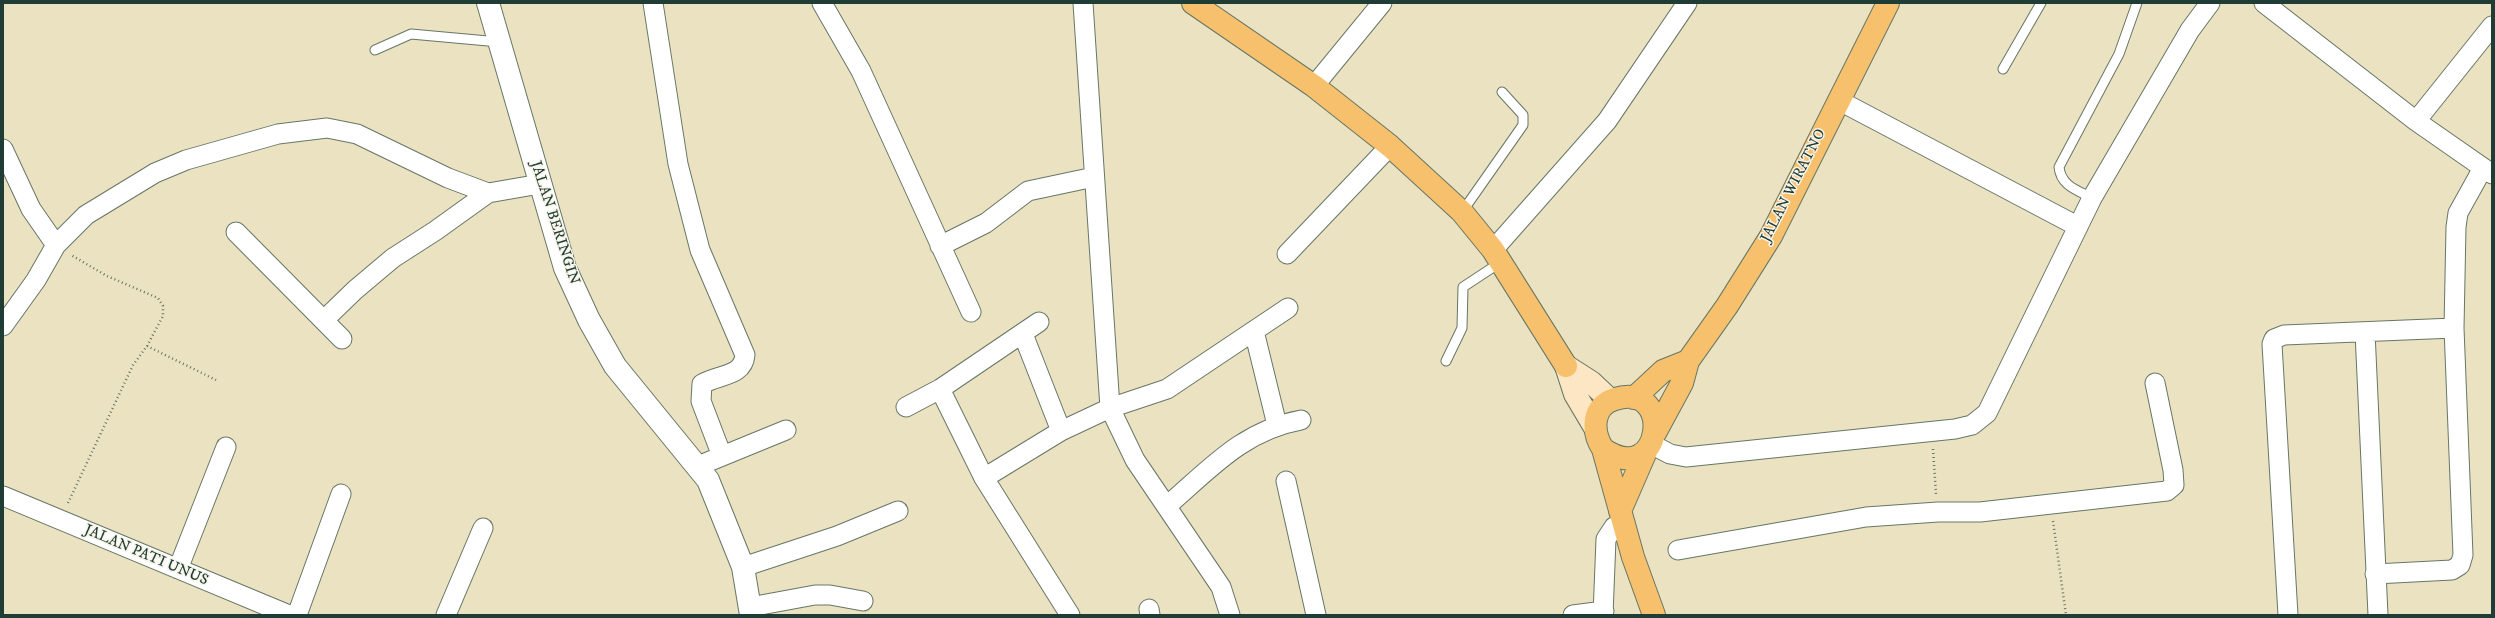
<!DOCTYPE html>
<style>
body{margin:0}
#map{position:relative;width:2495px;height:618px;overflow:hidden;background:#eae2c1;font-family:"IM FELL DW Pica",serif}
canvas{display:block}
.frame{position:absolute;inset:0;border:4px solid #1f3d34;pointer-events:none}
</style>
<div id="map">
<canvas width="2495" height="618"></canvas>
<div class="frame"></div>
</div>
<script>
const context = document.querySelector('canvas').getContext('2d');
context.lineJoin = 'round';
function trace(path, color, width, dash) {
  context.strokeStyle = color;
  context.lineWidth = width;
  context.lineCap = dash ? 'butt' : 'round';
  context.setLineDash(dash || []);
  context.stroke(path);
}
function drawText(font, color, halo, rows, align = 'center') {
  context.font = font + ' "IM FELL DW Pica",serif';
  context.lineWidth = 3;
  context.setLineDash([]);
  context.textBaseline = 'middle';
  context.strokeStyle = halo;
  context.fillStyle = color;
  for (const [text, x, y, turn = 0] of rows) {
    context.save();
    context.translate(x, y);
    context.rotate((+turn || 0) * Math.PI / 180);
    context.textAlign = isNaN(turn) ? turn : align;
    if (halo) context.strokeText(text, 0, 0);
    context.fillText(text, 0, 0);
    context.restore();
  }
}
const path = new Path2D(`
 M147,346l69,34
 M1933,449l3,45
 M68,503l65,-138 14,-19 16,-30v-10l-5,-8 -51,-22 -36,-21
 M2053,521l13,94`);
const service = new Path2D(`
 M375,50l36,-16 88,8
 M2003,69l38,-66
 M2092,198c-15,-8 -31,-12 -33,-31l60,-113 18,-51
 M1462,212l61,-87v-10l-21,-23
 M1446,361l16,-33 1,-41 38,-25`);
const minor = new Path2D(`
 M653,3l25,161 22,86 45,105c-2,22 -26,19 -43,29l-1,17 21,55
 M822,3l39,68 110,241
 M1083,3l27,405 25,52 86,127 9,28
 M2264,3l152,118 76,53
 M1314,86l68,-83
 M1838,100l239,126
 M2416,121l76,-95
 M3,149l28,60 25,36
 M236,232l106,107
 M940,246l46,-23 42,-32 66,-14
 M1493,250l114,-129 80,-118
 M1287,254l103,-108
 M324,320l31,-30 38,-32 42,-27 53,-38
 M3,326l33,-46 20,-35 30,-30 69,-42 31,-13 92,-26 49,-6 30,6 91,44 40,15 52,-9
 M1254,331l23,94
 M2365,332l13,283
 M1023,334l38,97
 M940,389l44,89 86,137
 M906,407l34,-18 99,-67
 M1651,444l19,10 16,3 269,-28 17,-4 15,-12 105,-215 98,-168 20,-27
 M698,466l88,-36
 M984,478l77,-47 49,-23 57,-19 121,-81
 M1286,481l30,134
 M3,496l286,119
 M1167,506c43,-37 75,-75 134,-86
 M1678,550l188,-33 72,-5h42l187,-21 7,-6 -1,-15 -18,-87
 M743,567l94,-31 61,-25
 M178,569l48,-122
 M2375,574l77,-4 8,-5 3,-10 -9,-227 2,-101 2,-14 25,-45
 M750,607l65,-12h15l33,6
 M1149,609l1,6
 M297,615l44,-121
 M446,615l37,-87
 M1573,615l31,-4
 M1603,615l3,-76 8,-12 8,-5
 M2288,615l-16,-271 2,-5 10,-4 170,-7`);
const tertiary = new Path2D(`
 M488,3l77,265 24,52 26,46 93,114 35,87 8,48`);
const secondary = new Path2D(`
 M1566,366l9,28 19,32
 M1566,366l25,16 19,18`);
const primary = new Path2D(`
 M1193,3l121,83 76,60 72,66 31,38 73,116`);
const trunk = new Path2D(`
 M1634,398l29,-27 25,-10
 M1655,433l27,-50 6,-22 39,-55 44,-70 117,-233
 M1603,449c60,41 72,-69 12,-50 -24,7 -23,33 -12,50l30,108 21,58
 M1620,511l27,-62`);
const streetNames = [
 ["JALAN WIRATNO",1794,186,-63],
 ["JALAN BERINGIN",554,223,72],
 ["JALAN PATI UNUS",146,556,23]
];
trace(service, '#667765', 11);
trace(minor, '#667765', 21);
trace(tertiary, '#667765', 24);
trace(secondary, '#667765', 24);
trace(primary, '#667765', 24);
trace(trunk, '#667765', 24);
trace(path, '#667765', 2.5, [1, 3]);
trace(service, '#fff', 9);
trace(minor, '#fff', 19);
trace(tertiary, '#fff', 22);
trace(secondary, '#fce6c4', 22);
trace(primary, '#f7c06c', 22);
trace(trunk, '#f7c06c', 22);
drawText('15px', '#1f3d34', '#f7f3e8', streetNames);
</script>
